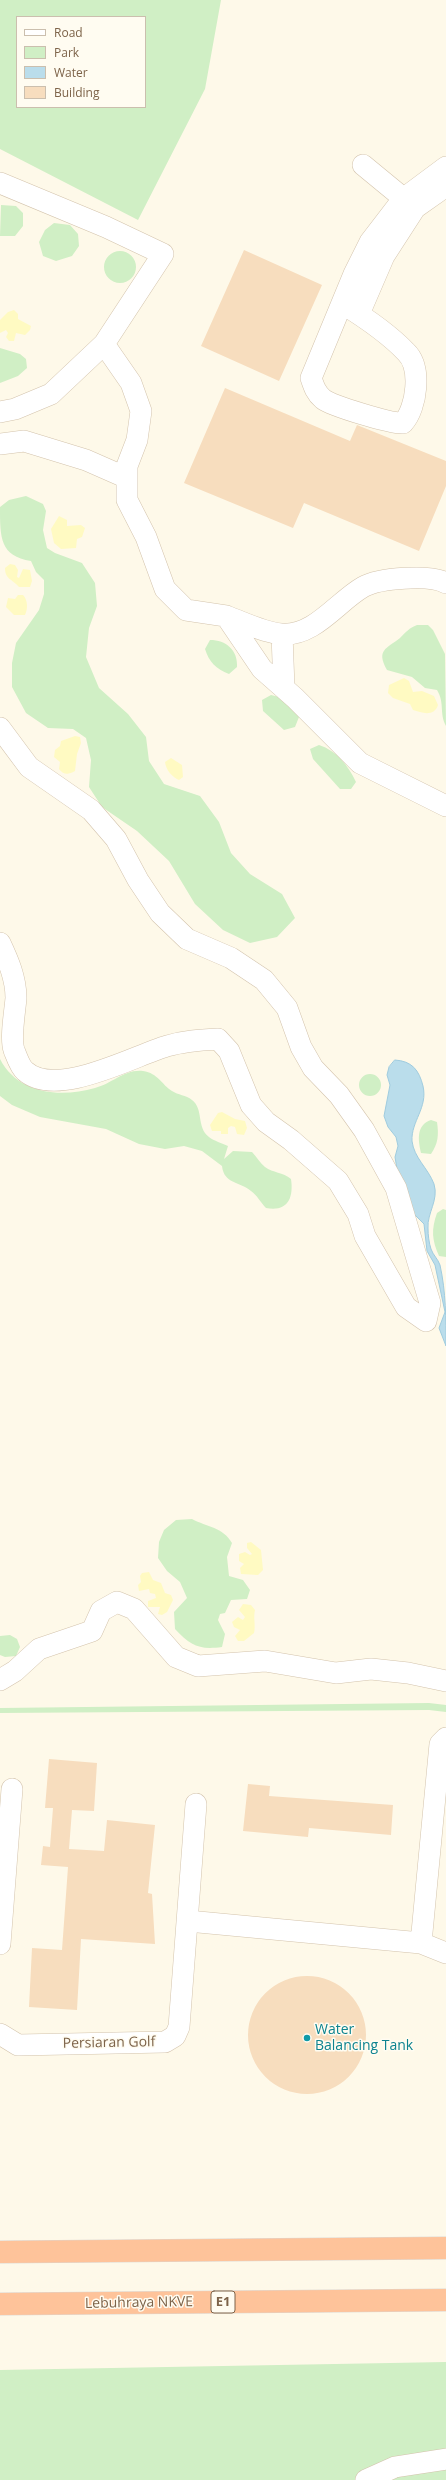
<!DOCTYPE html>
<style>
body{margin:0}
#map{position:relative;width:446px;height:2480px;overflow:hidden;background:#fef9e9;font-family:"Open Sans",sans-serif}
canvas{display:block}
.legend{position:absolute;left:16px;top:16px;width:130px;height:92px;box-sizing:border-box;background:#fffcf1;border:1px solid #cbbfae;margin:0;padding:5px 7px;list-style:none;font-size:12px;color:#7d6349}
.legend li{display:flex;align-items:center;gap:8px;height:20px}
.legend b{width:20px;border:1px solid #cbbfae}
</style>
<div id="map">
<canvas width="446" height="2480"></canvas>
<ul class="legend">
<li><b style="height:5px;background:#fff"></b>Road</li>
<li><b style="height:11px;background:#d0efc5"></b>Park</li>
<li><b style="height:11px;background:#baddeb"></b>Water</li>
<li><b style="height:11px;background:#f7ddbe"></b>Building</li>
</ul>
</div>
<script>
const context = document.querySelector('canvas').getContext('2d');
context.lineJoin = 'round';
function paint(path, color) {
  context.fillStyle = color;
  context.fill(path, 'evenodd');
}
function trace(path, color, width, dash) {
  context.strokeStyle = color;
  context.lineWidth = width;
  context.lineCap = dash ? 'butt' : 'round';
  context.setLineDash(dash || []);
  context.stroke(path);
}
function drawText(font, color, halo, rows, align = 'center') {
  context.font = font + ' "Open Sans",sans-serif';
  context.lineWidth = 3;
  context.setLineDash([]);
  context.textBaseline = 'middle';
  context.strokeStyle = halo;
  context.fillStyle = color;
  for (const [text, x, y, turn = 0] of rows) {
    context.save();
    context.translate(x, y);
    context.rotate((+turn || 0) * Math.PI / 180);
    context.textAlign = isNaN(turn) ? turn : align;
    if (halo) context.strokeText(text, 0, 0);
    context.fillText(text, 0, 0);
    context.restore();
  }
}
const green = new Path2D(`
 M0,0h221l-16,89 -67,131 -138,-71zM17,17h128v90h-128z
 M1,205l15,1 7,7v13l-8,10h-15z
 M54,223l16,2 8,9 1,12 -7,10 -16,5 -13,-5 -4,-14 6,-12z
 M104 267a16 16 0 1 1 32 0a16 16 0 1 1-32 0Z
 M0,348l20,6 6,5 1,9 -9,8 -18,7z
 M26,496l17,8 3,7 -3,19 4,18 8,5 27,10 13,20 2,23 -8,22 -3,29 13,31 29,26 18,23 3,24 15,23 36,12 19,26 12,31 19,21 32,20 13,24 -18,19 -27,6 -27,-13 -28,-26 -26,-43 -32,-30 -35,-24 -13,-20 2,-27 -5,-22 -13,-9 -25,-1 -22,-15 -14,-26v-24l4,-20 23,-33 5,-16v-14l-8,-8 -5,-11c-31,-5 -31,-23 -31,-54l9,-7z
 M417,625h11l5,5 12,24 1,72c-7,-13 -1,-23 -9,-36l-12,-2 -13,-11 -25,-7c-11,-20 -1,-21 13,-32 6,-6 9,-10 17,-13z
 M210,640c16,0 28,10 27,27l-8,7c-13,-5 -20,-12 -24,-25z
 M271,695c15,3 21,9 28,22l-4,10 -11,3 -21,-19 -1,-11z
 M319,745c18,6 29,20 37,37l-5,7h-11l-27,-30 -3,-10z
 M0,1059c18,35 60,39 95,29 17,-4 29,-19 48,-17 15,2 19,14 29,20 6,4 14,4 20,9 12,9 4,27 17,37 5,4 13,6 19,9l-4,13 9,-8 19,1c5,5 8,11 13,15 8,6 18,5 26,12 3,20 -4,33 -25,29 -5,-5 -9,-13 -15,-17 -12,-10 -27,-7 -29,-25l-20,-15 -18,-5 -19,3 -26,-5 -33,-15 -66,-12 -28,-12 -12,-9z
 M359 1085a11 11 0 1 1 22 0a11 11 0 1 1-22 0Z
 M431,1120l6,2c2,13 1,22 -6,32l-10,-1c-3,-13 -5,-28 10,-33z
 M443,1209l3,1v47l-7,-1c-7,-16 -8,-26 -2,-43z
 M192,1519c15,8 31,8 40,24l-5,14 2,19 14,4 7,10 -3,9 -16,1 -6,13 -5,1 -2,6 7,14 -3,13c-23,3 -31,-1 -47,-18l-1,-17 13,-14 -7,-16 -13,-11 -9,-13 1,-16 5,-12 12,-10z
 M10,1635l7,4 3,8 -4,9 -11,1 -5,-2v-19z
 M429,1703l17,2v7l-17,-2 -429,3v-5z
 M446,2362v118h-446v-110z`);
const sand = new Path2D(`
 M14,310l4,4v5l13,7 -1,4 -5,5 -9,-2 -2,8h-5l-3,-4 2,-4 -2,-3 -6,3v-13l8,-8z
 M59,516l8,4v6l14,-1 4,3 -3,9 -5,2 -1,9 -15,1 -7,-6 -3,-14z
 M10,564l5,1 3,5 -1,7 2,1 4,-9 7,1 2,11 -2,6h-11c-7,-8 -14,-8 -14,-19z
 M18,595h5c5,5 5,14 2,20h-11l-8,-8 2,-9 7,1z
 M404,678l5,3 4,11 9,-1 12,5 4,9c-4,12 -16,8 -25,5l-3,-6 -17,-6 -5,-5 1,-8z
 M75,736l5,1 1,6 -4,11 -2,17c-7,4 -11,4 -16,-2l1,-7 -6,-5 1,-7 5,-4 1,-5z
 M171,758l11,7 1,12 -4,3c-7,-3 -13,-10 -14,-18z
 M222,1112l13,7 10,2 2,7 -3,7 -7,-1 -2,-7 -4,-1 -3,2v6h-7v-3h-9l-2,-6 8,-12z
 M251,1542l10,8 2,20 -5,5 -17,-1 -1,-6 4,-4 -5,-3v-7l6,-2 5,3 2,-1 -5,-6v-5z
 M149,1572l4,8 8,3 4,10 6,2 2,5 -6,12 -5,3 -4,-1 2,-7h-12v-6l8,-3 -1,-4 -5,-1 -1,-4 -10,2 -1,-6 3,-3 -1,-6 2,-3z
 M243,1604l8,1 4,5c-2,8 1,15 -1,23l-10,8h-6l-3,-5 5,-6 -6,-3 -2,-5 6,-5 5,3 2,-3 -6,-7z`);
const water = new Path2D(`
 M395,1060c17,1 24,10 28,26 5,22 -12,35 -11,55 2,17 16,27 22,43 5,16 -7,29 -6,44 0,7 1,15 3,21 2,6 7,10 9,16 6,27 6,54 6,81l-7,-18 6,-16 -10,-47 -8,-14 -3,-27 -11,-11 -16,-44 -2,-12 3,-11 -2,-9 -8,-10 -4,-11 6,-31 -3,-10 2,-8z`);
const building = new Path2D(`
 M244,250l78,35 -43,96 -78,-35z
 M225,388l125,53 7,-16 89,36v25l-27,65 -115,-48 -11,25 -109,-45z
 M49,1759l48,4 -3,48 -22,-1 -3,39 35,2 3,-31 48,5 -7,68 4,1 3,50 -74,-5 -4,71 -48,-3 3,-59 30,2 6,-83 -27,-2 2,-19 7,1 3,-39h-8z
 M248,1784l22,2 -1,10 124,9 -2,30 -82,-7 -1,9 -65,-6z
 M248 2035a59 59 0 1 1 118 0a59 59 0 1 1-118 0Z`);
const minor = new Path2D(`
 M363,165l51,42
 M0,183l106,44 57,27 -59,90 -53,50 -36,15 -15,3
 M343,304c21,13 46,30 63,48 16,15 11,56 -3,71 -11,1 -71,-17 -80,-24 -7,-6 -9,-12 -12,-21l43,-104 16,-32 33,-43 43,-32
 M359,314l25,-58 31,-48 31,-22
 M104,344l27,39 10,28 -4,29 -10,26v34l19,37 19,52 21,21 40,6 36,53 33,29 65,65 86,43
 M0,444l24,-3 62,19 41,18
 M226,616c17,6 36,16 55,18 33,3 56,-32 82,-47 16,-9 67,-13 83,-4
 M282,634l2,54
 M0,728l29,39 62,43 25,29 22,41 22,33 27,26 44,19 33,22 23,28 14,39 12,21 26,27 25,35 32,58 34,115 -4,18 -20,-14 -41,-71 -7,-22 -20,-33 -47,-41 -25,-18 -15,-17 -22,-54 -11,-12c-18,1 -34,2 -51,7 -34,10 -111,53 -142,25 -5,-4 -9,-16 -11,-21 -4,-12 1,-39 2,-52 0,-20 -8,-38 -16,-55
 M0,1680l15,-9 24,-22 53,-18 9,-20 16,-9 17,7 42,48 22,9 67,-5 71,12 35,-4 37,4 38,8
 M188,1921l233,22 25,10
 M421,1943l19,-199 6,-6
 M0,1944l12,-155
 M0,2034l18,11 147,-3 10,-6 4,-9 17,-223
 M366,2480l29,-13 51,-8`);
const highway = new Path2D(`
 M0,2252l446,-4
 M0,2304l446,-4`);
const markers = [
 [307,2038,4,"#0f9aa8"]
];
const shields = [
 [223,2302,24]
];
const shieldNames = [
 ["E1",223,2302]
];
const cultureNames = [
 ["Water",315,2030],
 ["Balancing Tank",315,2046]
];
const streetNames = [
 ["Persiaran Golf",109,2043,-1],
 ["Lebuhraya NKVE",139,2303,-1]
];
paint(green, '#d0efc5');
paint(sand, '#fffac2');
paint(water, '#baddeb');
trace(water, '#9fcbde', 1);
paint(building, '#f7ddbe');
trace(minor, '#d3c3ac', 22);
trace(highway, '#ddd6d0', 23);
trace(minor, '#fff', 21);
trace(highway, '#fec39a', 22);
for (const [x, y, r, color] of markers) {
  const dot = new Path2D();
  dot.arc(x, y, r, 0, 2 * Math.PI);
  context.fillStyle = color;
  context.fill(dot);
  trace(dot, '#fffcf1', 1.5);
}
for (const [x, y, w] of shields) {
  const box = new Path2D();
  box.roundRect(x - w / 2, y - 11, w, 22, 3);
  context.fillStyle = '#fffcf1';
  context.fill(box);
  trace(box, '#7d6349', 1);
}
drawText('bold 13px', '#7d6349', null, shieldNames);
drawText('14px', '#0d838f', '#fffcf1', cultureNames, 'left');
drawText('14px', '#7d6349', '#fffcf1', streetNames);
</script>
